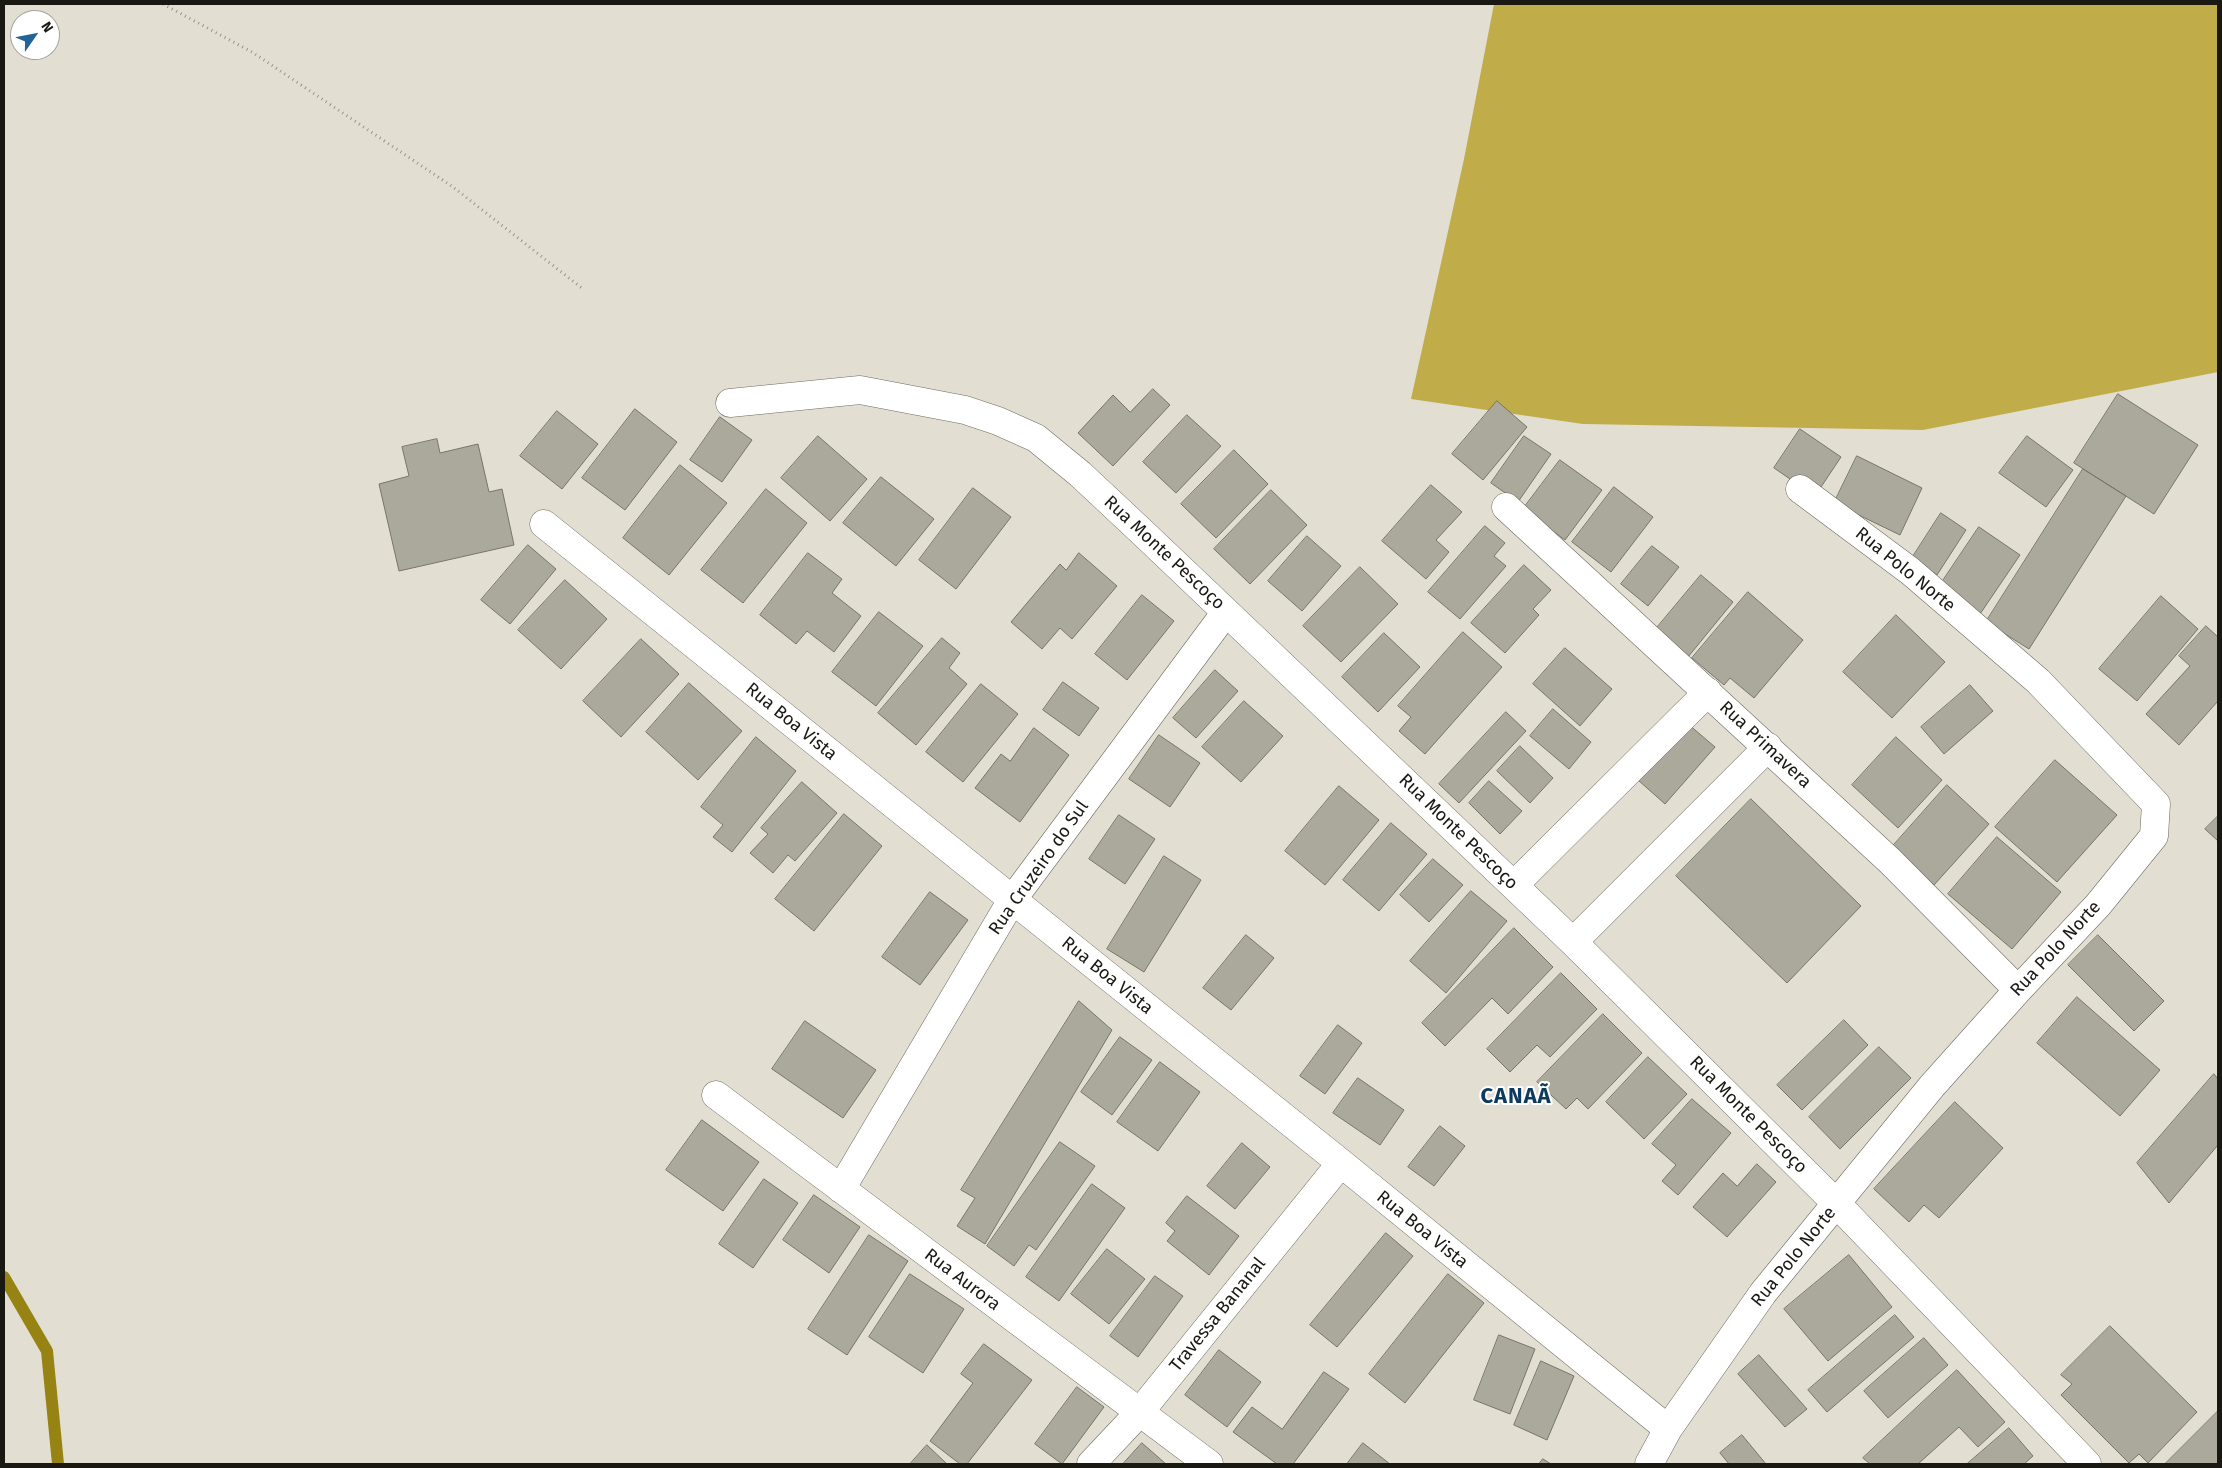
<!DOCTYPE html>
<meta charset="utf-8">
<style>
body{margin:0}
#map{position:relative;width:2222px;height:1468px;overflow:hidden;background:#e2dfd2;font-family:"Fira Sans",sans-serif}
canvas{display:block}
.frame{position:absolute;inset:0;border:5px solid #191813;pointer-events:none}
.north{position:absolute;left:10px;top:10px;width:50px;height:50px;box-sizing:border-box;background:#fff;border:1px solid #a3a3a1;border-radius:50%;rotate:57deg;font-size:14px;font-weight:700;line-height:20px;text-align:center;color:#191813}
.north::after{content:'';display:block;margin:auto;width:18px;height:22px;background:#226398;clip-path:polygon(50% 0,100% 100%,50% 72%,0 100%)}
</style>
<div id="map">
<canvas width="2222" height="1468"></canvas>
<div class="frame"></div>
<div class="north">N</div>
</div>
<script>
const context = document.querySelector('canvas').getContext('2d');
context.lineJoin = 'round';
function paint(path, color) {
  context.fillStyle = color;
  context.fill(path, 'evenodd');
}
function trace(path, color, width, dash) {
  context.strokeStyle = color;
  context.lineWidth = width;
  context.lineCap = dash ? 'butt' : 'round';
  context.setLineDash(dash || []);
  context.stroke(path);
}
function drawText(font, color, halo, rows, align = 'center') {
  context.font = font + ' "Fira Sans",sans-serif';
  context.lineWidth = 4;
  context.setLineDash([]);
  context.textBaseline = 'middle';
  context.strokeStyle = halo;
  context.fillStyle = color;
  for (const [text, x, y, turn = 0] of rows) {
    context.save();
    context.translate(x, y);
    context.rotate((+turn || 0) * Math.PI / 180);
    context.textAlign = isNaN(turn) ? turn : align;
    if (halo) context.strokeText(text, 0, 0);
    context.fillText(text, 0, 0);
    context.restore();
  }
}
const forest = new Path2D(`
 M1494,4h724v368l-295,58 -340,-6 -172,-25 53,-240z`);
const stream = new Path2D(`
 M4,1277l43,74 11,113`);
const building = new Path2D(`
 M1153,389l17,16 -57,61 -35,-33 35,-38 17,17z
 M2118,394l80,51 -44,69 -80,-51z
 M1497,401l30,26 -44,53 -31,-26z
 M635,409l42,33 -52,68 -43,-32z
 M557,411l41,33 -36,45 -42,-33z
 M1187,415l34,31 -45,47 -33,-31z
 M720,417l32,23 -30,42 -32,-22z
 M1800,429l41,28 -26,39 -41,-28z
 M818,436l49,43 -37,42 -49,-43z
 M1524,436l27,18 -33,48 -27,-19z
 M2027,436l46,34 -27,37 -47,-34z
 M437,439l3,14 38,-9 11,48 13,-3 12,56 -115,26 -20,-87 30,-8 -7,-29z
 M1234,450l34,34 -52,54 -35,-34z
 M1857,456l65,32 -22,47 -66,-32z
 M1560,460l42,30 -37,50 -42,-31z
 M680,465l47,38 -58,72 -46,-37z
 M2083,469l43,27 -97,153 -43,-27z
 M881,477l53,42 -38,47 -53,-43z
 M1431,485l31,27 -26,28 13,12 -23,27 -44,-38z
 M1614,487l39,30 -42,55 -39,-30z
 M973,488l38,29 -55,72 -37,-29z
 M766,489l41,34 -64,80 -42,-33z
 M1271,490l36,35 -57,59 -36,-35z
 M1941,513l25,17 -29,45 -25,-17z
 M1485,526l20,17 -11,13 12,10 -46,53 -32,-27z
 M1979,527l41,28 -42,62 -40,-29z
 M1307,536l34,30 -39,45 -34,-30z
 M528,545l28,24 -46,55 -29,-24z
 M1652,546l27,21 -31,39 -27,-22z
 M808,553l34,26 -10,14 29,23 -27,36 -27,-21 -11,13 -36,-29z
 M1079,553l38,33 -45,53 -12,-11 -18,21 -31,-27 49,-58 6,6z
 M1524,565l27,25 -18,19 6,6 -34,38 -34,-30z
 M1360,567l38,37 -57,58 -38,-36z
 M1701,575l32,27 -45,55 -33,-27z
 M565,580l42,39 -46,50 -43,-39z
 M1748,592l55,48 -49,58 -24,-20 -6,7 -32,-27z
 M1142,595l32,26 -47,59 -32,-26z
 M2161,596l37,33 -61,72 -38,-32z
 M879,612l44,34 -47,60 -44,-34z
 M1896,615l49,47 -53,56 -49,-46z
 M2206,626l12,11v64l-39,44 -33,-31 44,-48 -11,-10z
 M1463,632l39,35 -77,87 -26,-23 12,-14 -13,-11z
 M1384,633l36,34 -42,45 -36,-35z
 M942,638l18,15 -11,15 18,16 -51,61 -38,-32z
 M641,639l38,35 -58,63 -38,-36z
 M1565,648l47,41 -32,37 -47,-42z
 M1215,670l23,21 -42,47 -23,-20z
 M1063,682l36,26 -20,28 -36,-26z
 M689,683l53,48 -44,49 -52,-48z
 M981,684l37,30 -55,68 -37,-30z
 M1970,685l23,26 -49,43 -23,-27z
 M1244,701l39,35 -42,46 -39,-35z
 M1553,709l38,33 -22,27 -39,-33z
 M1506,712l20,19 -67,72 -20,-19z
 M1688,724l27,23 -50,57 -27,-24z
 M1034,728l35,27 -49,67 -45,-34 26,-34 9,7z
 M1159,735l41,28 -30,44 -41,-28z
 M756,737l40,34 -64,81 -19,-15 10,-12 -22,-18z
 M1896,737l46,43 -44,48 -46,-43z
 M1520,746l33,32 -23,25 -33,-32z
 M2055,760l62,55 -60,67 -62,-55z
 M1489,781l33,30 -22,23 -31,-31z
 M802,782l35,31 -42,48 -7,-6 -15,18 -23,-20 18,-19 -7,-6z
 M1947,785l42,39 -55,61 -42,-38z
 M1339,786l40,34 -54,65 -40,-34z
 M1751,799l110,107 -74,77 -111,-107z
 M844,814l38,32 -68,85 -39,-32z
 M1119,815l36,24 -30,45 -36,-25z
 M2218,816v25l-13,-12z
 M1391,823l36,31 -48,57 -36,-31z
 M1997,837l64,55 -49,57 -64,-55z
 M1164,856l37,24 -57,92 -37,-23z
 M1433,859l30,26 -34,37 -29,-27z
 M1471,891l36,30 -61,72 -36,-32z
 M930,892l38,28 -48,65 -38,-28z
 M1514,928l39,39 -45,47 -16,-16 -47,48 -23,-23z
 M1246,935l28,23 -43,52 -28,-22z
 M2098,935l66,66 -30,30 -66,-66z
 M1561,973l36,36 -47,48 -13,-12 -27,27 -23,-23z
 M2077,997l83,73 -40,46 -83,-73z
 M1079,1001l33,29 -127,214 -28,-18 18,-28 -14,-8z
 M1603,1014l39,39 -54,56 -11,-11 -11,11 -29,-27z
 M1844,1020l24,25 -66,65 -25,-25z
 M805,1021l71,49 -33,48 -71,-49z
 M1338,1025l24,18 -37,51 -25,-18z
 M1120,1037l32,23 -40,55 -31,-23z
 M1879,1047l32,31 -71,71 -31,-32z
 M1648,1057l39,37 -43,45 -38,-37z
 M1160,1062l40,30 -42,59 -41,-29z
 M2214,1074l4,5v66l-49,58 -32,-40z
 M1358,1078l46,32 -24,35 -47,-32z
 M1692,1099l39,34 -53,62 -16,-14 14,-16 -24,-21z
 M1955,1102l48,46 -64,70 -15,-13 -15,17 -35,-33z
 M702,1120l57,42 -36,49 -57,-41z
 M1440,1126l25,20 -31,40 -26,-19z
 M1060,1142l35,24 -59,84 -7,-5 -15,21 -27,-20z
 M1242,1143l28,24 -35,42 -28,-23z
 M1757,1164l19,18 -49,55 -34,-30 30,-34 14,13z
 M764,1179l34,24 -45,65 -34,-24z
 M1092,1184l33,24 -66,93 -33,-24z
 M814,1195l46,32 -31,46 -46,-33z
 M1187,1196l52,40 -30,39 -42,-34 8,-10 -9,-8z
 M1386,1233l27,23 -76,91 -27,-22z
 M869,1235l39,26 -61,94 -39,-26z
 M1107,1249l38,30 -36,45 -38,-30z
 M1849,1255l43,52 -64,54 -44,-52z
 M910,1274l54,35 -41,64 -54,-36z
 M1448,1274l36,29 -79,100 -36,-29z
 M1155,1276l28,20 -45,61 -28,-21z
 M1895,1315l19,22 -87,75 -19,-22z
 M2110,1326l87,86 -49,51 -9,-9 -10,9 -68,-68 11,-11 -11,-9z
 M1499,1335l36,14 -25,65 -36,-14z
 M1924,1338l24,27 -60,53 -24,-27z
 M984,1344l48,36 -65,84h-7l-30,-23 43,-58 -12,-9z
 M1219,1350l42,32 -34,45 -42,-32z
 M1759,1355l48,54 -22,18 -47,-53z
 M1541,1361l33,15 -27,64 -33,-15z
 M1957,1370l48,52 -27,25 -19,-20 -41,37h-48l-7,-6z
 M1324,1372l25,17 -56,75h-16l-44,-32 19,-25 30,22z
 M1077,1387l27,20 -42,57 -27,-20z
 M2218,1411v53h-53z
 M2009,1428l24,28 -9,8h-57z
 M1742,1435l24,29h-37l-9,-11z
 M1142,1443l24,21h-43z
 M1363,1443l27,21h-43z
 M927,1445l20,19h-37z
 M1543,1459l8,5h-12z`);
const path = new Path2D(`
 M163,4l89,48 201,135 130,102`);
const minor = new Path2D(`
 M730,403l130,-13 105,20 33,11 38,17 44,36 62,58 431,410 264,262 250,260
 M1506,507l384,354 128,129
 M544,524l797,639 327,266
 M1514,885l194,-193
 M1573,942l195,-195
 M716,1095l493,369
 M841,1189l171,-289 214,-288
 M1091,1464l48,-51 202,-250
 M1649,1464l19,-35 95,-136 169,-207 86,-96 80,-85 56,-69 2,-32 -118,-123 -128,-110 -110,-82`);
const streetNames = [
 ["Rua Monte Pescoço",1164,553,43],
 ["Rua Polo Norte",1905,570,39],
 ["Rua Boa Vista",791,722,39],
 ["Rua Primavera",1765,745,43],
 ["Rua Monte Pescoço",1458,832,44],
 ["Rua Cruzeiro do Sul",1039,868,-55],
 ["Rua Polo Norte",2056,949,-47],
 ["Rua Boa Vista",1107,976,39],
 ["Rua Monte Pescoço",1748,1115,45],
 ["Rua Boa Vista",1422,1230,39],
 ["Rua Polo Norte",1794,1257,-51],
 ["Rua Aurora",962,1280,37],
 ["Travessa Bananal",1218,1315,-51]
];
const districtNames = [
 ["CANAÃ",1516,1097]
];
paint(forest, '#c0ac49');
trace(stream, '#978314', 12);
paint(building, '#aba99c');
trace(building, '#777569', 1);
trace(minor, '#6d6b5f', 29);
trace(path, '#98958b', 3, [1, 4]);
trace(minor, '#fff', 28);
drawText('18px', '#191813', '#fff', streetNames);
context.letterSpacing = '1px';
drawText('bold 22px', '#0d3a5f', '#fff', districtNames);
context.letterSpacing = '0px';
</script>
